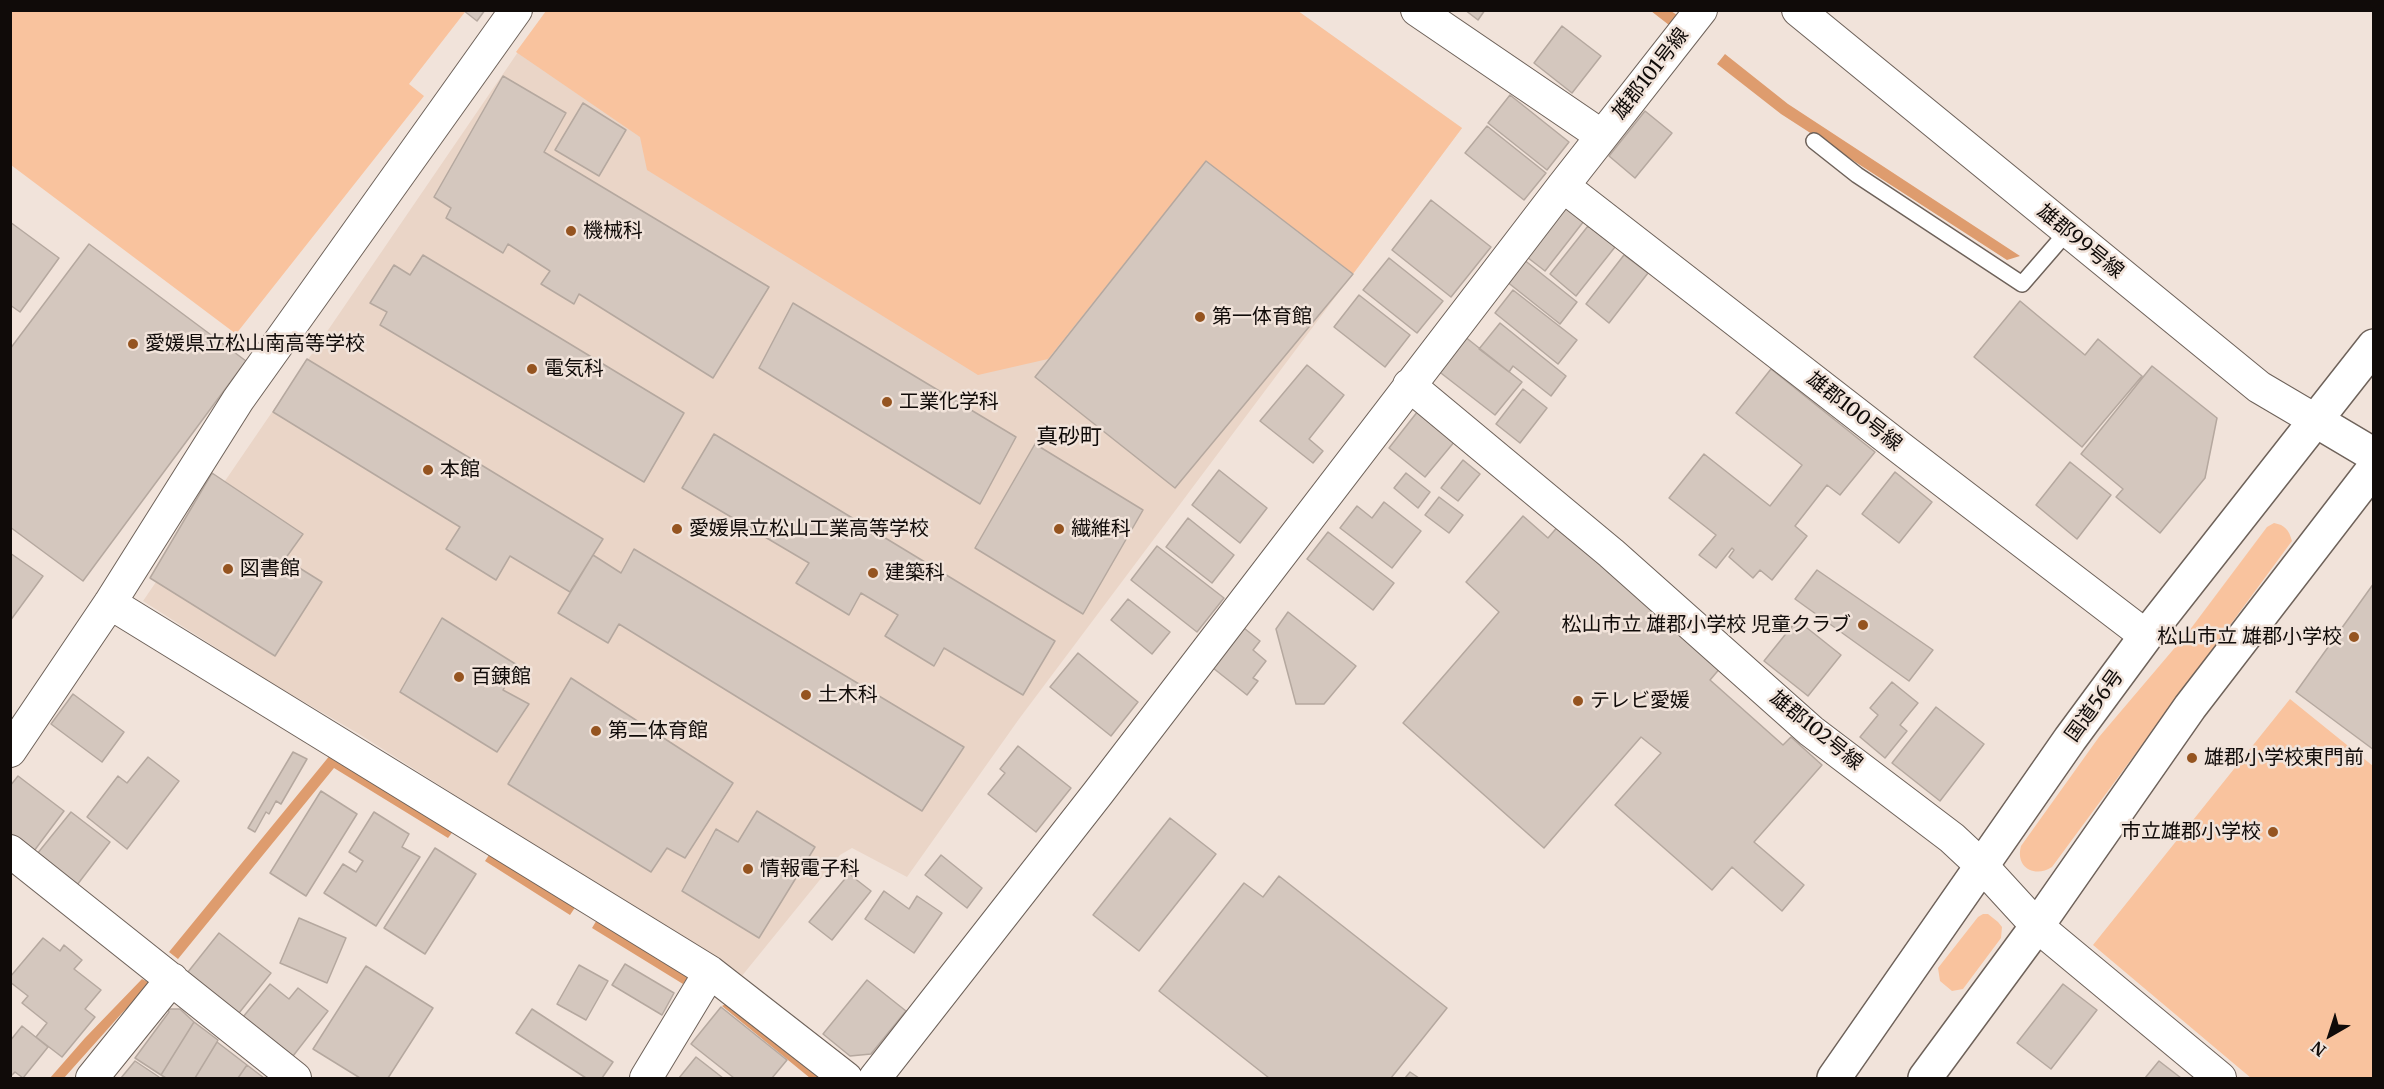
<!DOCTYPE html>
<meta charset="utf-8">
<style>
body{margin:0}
#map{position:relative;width:2384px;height:1089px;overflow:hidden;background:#f1e3da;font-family:Merriweather,serif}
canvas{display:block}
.frame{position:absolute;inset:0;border:12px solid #100b09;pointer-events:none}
.north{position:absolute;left:2300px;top:1005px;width:60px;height:60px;-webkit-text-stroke:4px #f1e3da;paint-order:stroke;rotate:219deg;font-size:16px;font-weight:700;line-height:24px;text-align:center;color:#100b09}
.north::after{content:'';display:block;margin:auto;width:21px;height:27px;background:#100b09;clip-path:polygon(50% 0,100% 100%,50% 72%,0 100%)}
</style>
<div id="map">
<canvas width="2384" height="1089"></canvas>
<div class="frame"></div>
<div class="north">N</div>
</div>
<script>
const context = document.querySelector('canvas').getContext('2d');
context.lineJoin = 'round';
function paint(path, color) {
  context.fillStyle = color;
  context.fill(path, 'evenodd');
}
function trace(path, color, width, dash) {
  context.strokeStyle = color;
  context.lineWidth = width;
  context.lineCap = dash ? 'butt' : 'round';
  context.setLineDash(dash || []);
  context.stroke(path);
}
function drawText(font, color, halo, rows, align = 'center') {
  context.font = font + ' Merriweather,"Noto Sans JP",serif';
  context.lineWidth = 5;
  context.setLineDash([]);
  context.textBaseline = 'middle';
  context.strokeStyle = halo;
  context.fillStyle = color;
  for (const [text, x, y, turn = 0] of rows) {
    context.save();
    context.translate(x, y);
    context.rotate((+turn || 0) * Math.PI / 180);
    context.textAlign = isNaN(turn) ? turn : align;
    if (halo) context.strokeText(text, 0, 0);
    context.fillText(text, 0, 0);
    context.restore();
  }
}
const built = new Path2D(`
 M546,11h752l164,117 -443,591 -112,158 -55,-29 -12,7 -99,122 -382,-243 -94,-55 -122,-78z`);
const green = new Path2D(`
 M463,10l2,2 -56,72 15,12 -188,238 -225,-169v-154z
 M546,11h752l164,117 -109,146 -147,-113 -158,198 -70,16 -331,-205 -7,-33 -124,-85z
 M2274,523c11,2 15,7 18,18l-3,4 -237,322c-17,11 -37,1 -31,-21l78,-109 90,-106 78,-104z
 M2290,699l83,67v312h-122l-158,-133z
 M1983,914h5l10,8 4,5 -1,11 -38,51 -11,2 -12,-10 -2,-13 40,-51z`);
const water = new Path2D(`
 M1651,11h20l6,4 -8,10z
 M1725,54l63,50 232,152 -13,4 -226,-146 -64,-50z
 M331,754l123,76 -6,8 -114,-70 -156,191 -9,-7z
 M491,852l85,54 -6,9 -85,-54z
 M598,918l92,56 -7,10 -91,-56z
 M142,979l10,5 -30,29 -58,65h-14l35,-40z
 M729,1002l91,76h-10l-88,-72z`);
const building = new Path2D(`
 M463,10h22l-8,11z
 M1465,10h20l-7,10z
 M1562,26l39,30 -29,37 -38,-30z
 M503,76l63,37 -22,39 225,135 -56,91 -134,-84 -5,10 -33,-20 9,-13 -42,-27 -5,9 -57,-35 5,-10 -17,-11z
 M1510,95l59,47 -22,28 -59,-47z
 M583,103l43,27 -27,46 -44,-26z
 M1645,111l27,22 -37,45 -26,-22z
 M1487,126l59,47 -22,27 -59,-47z
 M1206,161l147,113 -178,214 -140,-111z
 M1431,200l60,47 -40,50 -59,-47z
 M1562,204l22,17 -39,50 -22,-17z
 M10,222l49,36 -39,54 -10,-7z
 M1588,226l27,21 -39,49 -26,-22z
 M89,244l157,117 -163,220 -73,-54v-178z
 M423,255l261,158 -40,69 -264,-157 7,-13 -17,-9 24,-38 16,10z
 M1624,255l24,18 -39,50 -23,-19z
 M1389,258l54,43 -26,32 -54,-43z
 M1523,259l54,43 -17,22 -54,-43z
 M1513,290l64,50 -19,24 -63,-51z
 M1359,295l51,40 -25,32 -51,-40z
 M2020,301l65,54 13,-16 44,37 -60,71 -108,-90z
 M793,303l223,134 -36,67 -221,-136z
 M1500,323l66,53 -15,20 -38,-30 -4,6 -30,-23z
 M1464,336l58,46 -27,33 -58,-45z
 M307,359l296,180 -33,53 -60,-36 -14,24 -50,-31 14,-22 -187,-115z
 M1307,365l37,30 -35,44 14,12 -10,12 -53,-42z
 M2152,366l65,52 -12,60 -45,55 -44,-36 7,-8 -42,-35z
 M1771,369l104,83 -35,43 -13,-10 -32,41 12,10 -35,44 -12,-10 -7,8 -24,-21 5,-7 -2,-2 -16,20 -17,-13 17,-20 -47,-37 35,-44 66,52 32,-41 -66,-52z
 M1523,389l24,19 -27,35 -24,-19z
 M1418,411l37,30 -30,36 -36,-29z
 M714,434l341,207 -32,54 -79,-47 -10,18 -49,-30 13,-21 -37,-22 -12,22 -53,-32 13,-20 -127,-75z
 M1035,444l108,66 -60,104 -108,-66z
 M1463,460l17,14 -22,27 -17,-13z
 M2070,462l41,33 -34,44 -41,-34z
 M1219,470l48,38 -27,35 -48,-38z
 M1895,472l37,30 -33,41 -37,-29z
 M212,473l91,61 -18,25 37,23 -47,74 -125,-78z
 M1406,473l24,19 -12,16 -24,-20z
 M1439,497l24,18 -14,18 -24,-18z
 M1384,502l37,29 -29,37 -52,-40 17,-22 15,12z
 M1523,516l25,22 12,-14 162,142 -12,14 73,65 8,-8 31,28 -68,77 50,43 -22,26 -50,-44 -20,23 -97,-85 46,-52 -20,-16 -97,111 -141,-125 96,-111 -33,-30z
 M1188,518l46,37 -22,28 -46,-36z
 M1328,532l66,51 -21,27 -66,-51z
 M1157,546l67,52 -27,34 -66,-52z
 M634,549l330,198 -42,64 -303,-187 -11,19 -50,-30 35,-58 28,18z
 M10,553l33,23 -33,45z
 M1817,570l116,80 -24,31 -114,-82z
 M2374,583v167l-78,-58z
 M1128,599l42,33 -18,22 -41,-34z
 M1288,612l68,54 -32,38h-28l-20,-75z
 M442,618l75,47 -14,25 26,14 -32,48 -97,-60z
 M1797,620l44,35 -33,41 -44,-35z
 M1239,624l21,17 -7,9 13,11 -13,17 5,3 -11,14 -39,-31z
 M1078,653l60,49 -27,34 -61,-49z
 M571,678l162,105 -48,75 -18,-10 -16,24 -143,-88z
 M1892,682l26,21 -18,22 7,6 -22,27 -25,-21 18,-22 -8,-7z
 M73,694l51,38 -22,30 -51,-38z
 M1936,707l48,37 -44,57 -48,-38z
 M1018,746l53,42 -35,44 -48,-38 17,-21 -5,-4z
 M293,752l14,7 -26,45 -5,-3 -7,13 -3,-2 -11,20 -7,-4z
 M148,757l31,24 -52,68 -40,-32 31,-41 9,7z
 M18,776l46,35 -30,40 -24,-18v-47z
 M321,791l36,23 -51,82 -36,-23z
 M757,811l58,36 -56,91 -77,-47 34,-62 22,13z
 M71,812l39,30 -33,43 -40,-31z
 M374,812l35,22 -7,13 18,10 -44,69 -52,-33 19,-29 13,8 7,-11 -14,-9z
 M1170,818l46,36 -77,97 -46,-36z
 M435,848l41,26 -51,80 -41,-26z
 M941,855l41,33 -15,20 -42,-33z
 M849,874l22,17 -39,49 -23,-18z
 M1279,876l168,132 -56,70h-122l-110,-87 85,-108 19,14z
 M884,891l25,18 8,-13 25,17 -28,40 -49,-34z
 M299,918l47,20 -19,45 -47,-20z
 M219,933l52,40 -36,45 -51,-41z
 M43,938l17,13 4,-6 18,15 -8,9 27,21 -16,19 10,8 -33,40 -26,-20 11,-14 -25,-20 6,-7 -18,-14v-5z
 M625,964l49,29 -12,22 -50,-30z
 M579,965l29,16 -22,39 -29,-16z
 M366,966l67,42 -45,70h-28l-47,-29z
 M867,980l39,31 -35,43 -21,2 -27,-22z
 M270,984l19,15 9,-11 30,23 -35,45 -50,-39z
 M2063,984l34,26 -46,59 -34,-26z
 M721,1007l66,53 -15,18h-38l-43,-34z
 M168,1009h12l14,13 -33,53 -26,-17 34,-46z
 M532,1009l81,53 -11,16h-16l-70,-45z
 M194,1022l24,18 -1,2 -22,36h-29l-5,-3z
 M22,1026l26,21 -25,31 -8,-6 -5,5v-36z
 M217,1042l30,23 -9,13h-43z
 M696,1057l27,21h-44z
 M135,1061l24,16 -1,1h-37z
 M2159,1061l22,17h-36z
 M247,1065l17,13h-26z
 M1410,1072l9,6h-14z`);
const lane = new Path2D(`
 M1814,141l43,34 165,109 45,-52`);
const street = new Path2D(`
 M1417,10l185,126
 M1798,10l461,377 56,33
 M1563,186l340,264 243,186
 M1409,385l202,168 200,178 141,107 30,28 55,60 183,152
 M110,603l600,369 136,106
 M10,751l100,-148 128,-203 278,-390
 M10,851l285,227
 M92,1078l80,-99
 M646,1078l64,-106
 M875,1078l223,-285 465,-607 138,-176`);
const secondary = new Path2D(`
 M2315,420l59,35`);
const highway = new Path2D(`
 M1834,1078l236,-339 76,-103 228,-290
 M1925,1078l112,-152 153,-219 184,-239`);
const markers = [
 [571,231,6,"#955420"],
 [1200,317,6,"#955420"],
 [133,344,6,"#955420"],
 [532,369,6,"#955420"],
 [887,402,6,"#955420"],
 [428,470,6,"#955420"],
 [677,529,6,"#955420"],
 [1059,529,6,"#955420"],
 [228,569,6,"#955420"],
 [873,573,6,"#955420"],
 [1863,625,6,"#955420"],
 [2354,637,6,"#955420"],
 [459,677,6,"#955420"],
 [806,695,6,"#955420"],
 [1578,701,6,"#955420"],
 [596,731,6,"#955420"],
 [2192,758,6,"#955420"],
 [2273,832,6,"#955420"],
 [748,869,6,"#955420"]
];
const streetNames = [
 ["雄郡101号線",1651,74,-52],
 ["雄郡99号線",2080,242,39],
 ["雄郡100号線",1854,412,38],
 ["国道56号",2095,706,-54],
 ["雄郡102号線",1816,731,39]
];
const poiNames = [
 ["機械科",583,231],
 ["第一体育館",1212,317],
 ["愛媛県立松山南高等学校",145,344],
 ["電気科",544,369],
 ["工業化学科",899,402],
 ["本館",440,470],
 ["愛媛県立松山工業高等学校",689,529],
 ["繊維科",1071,529],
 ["図書館",240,569],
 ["建築科",885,573],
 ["松山市立 雄郡小学校 児童クラブ",1851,625,"right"],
 ["松山市立 雄郡小学校",2342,637,"right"],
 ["百錬館",471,677],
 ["土木科",818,695],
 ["テレビ愛媛",1590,701],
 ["第二体育館",608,731],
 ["雄郡小学校東門前",2204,758],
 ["市立雄郡小学校",2261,832,"right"],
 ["情報電子科",760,869]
];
const quarterNames = [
 ["真砂町",1069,438]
];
paint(built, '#ead5c7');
paint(green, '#f9c39e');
paint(water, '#de9c6e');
paint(building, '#d4c7be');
trace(building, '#b5a89f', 1.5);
trace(lane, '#6e625a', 18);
trace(street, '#6e625a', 34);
trace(secondary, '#6e625a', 36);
trace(highway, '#6e625a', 36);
trace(lane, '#fff', 15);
trace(street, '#fff', 32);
trace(secondary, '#fff', 33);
trace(highway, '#fff', 33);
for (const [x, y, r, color] of markers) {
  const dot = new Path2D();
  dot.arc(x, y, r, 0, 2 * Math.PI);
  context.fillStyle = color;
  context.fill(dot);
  trace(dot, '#f1e3da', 2);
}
drawText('20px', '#100b09', '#f1e3da', streetNames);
drawText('20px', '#100b09', '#f1e3da', poiNames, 'left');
drawText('22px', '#100b09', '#f1e3da', quarterNames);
</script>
